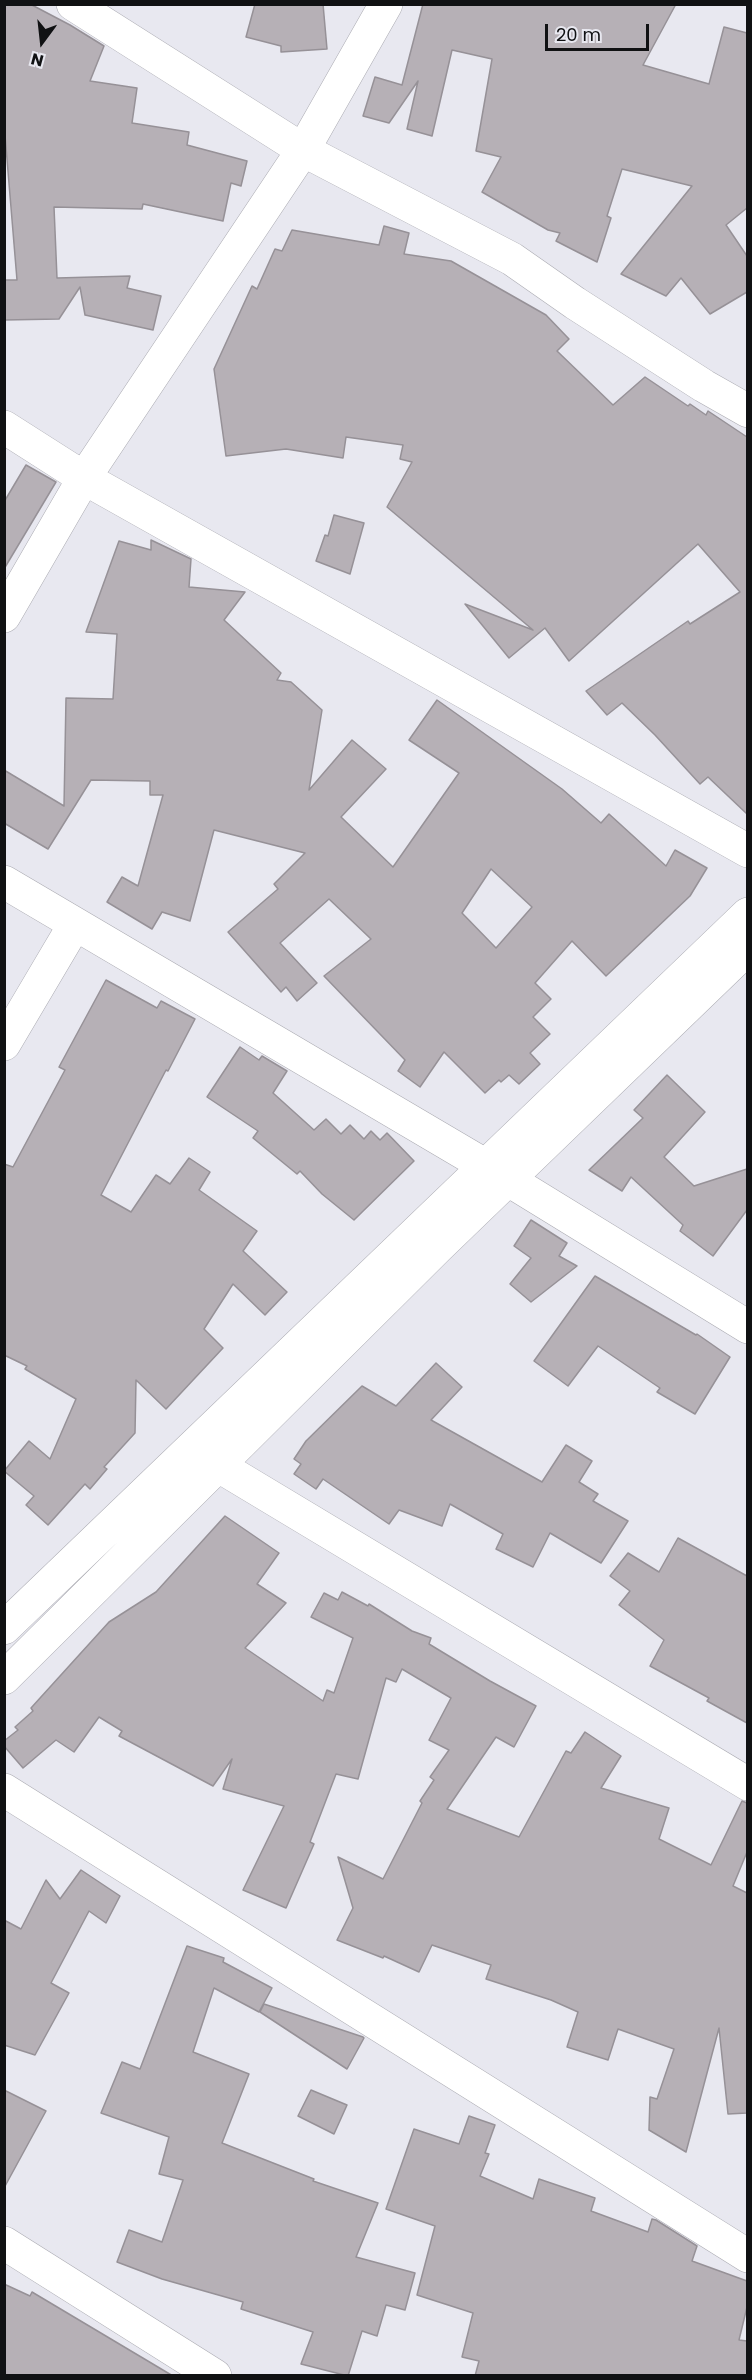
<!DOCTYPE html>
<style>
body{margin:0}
#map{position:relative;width:752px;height:2380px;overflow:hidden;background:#e8e8f0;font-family:Poppins,sans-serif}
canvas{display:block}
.frame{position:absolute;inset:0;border:6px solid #101113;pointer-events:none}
.north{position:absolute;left:12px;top:12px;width:60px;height:60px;-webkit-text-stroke:4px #e8e8f0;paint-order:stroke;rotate:195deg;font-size:16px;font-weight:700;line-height:24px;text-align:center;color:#101113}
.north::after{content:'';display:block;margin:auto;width:21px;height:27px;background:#101113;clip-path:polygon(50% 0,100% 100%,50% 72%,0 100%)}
.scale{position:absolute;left:545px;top:24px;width:104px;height:27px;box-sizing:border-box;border:3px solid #101113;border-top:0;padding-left:8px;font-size:18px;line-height:21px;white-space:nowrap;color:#101113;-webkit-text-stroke:4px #e8e8f0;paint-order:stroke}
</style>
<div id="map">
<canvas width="752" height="2380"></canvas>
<div class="frame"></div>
<div class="north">N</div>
<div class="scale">20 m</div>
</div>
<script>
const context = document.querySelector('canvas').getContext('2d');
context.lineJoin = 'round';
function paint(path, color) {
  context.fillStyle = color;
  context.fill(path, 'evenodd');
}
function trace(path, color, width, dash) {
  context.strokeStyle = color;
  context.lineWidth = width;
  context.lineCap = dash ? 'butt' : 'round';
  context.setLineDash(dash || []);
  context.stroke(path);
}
const building = new Path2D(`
 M4,4h26l40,21 34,21 -14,35 47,7 -5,35 57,9 -2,13 60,16 -6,25 -10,-3 -8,38 -80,-17 -1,5 -88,-2 3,71 73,-2 -3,12 34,8 -8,34 -68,-15 -5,-28 -21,32 -55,1v-40h13l-13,-157z
 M255,4h68l4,45 -46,3v-6l-35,-9z
 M423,4h253l-33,61 66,19 15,-57 23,6v175l-21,17 21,31v36l-37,22 -29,-36 -15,18 -45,-22 71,-88 -70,-17 -15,47 4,2 -14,44 -41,-21 4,-8 -12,-3 -66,-38 19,-35 -25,-6 16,-92 -40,-9 -20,86 -25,-7 11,-48 -29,42 -26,-7 12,-39 27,8z
 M384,226l25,7 -5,21 47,7 95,54 23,24 -12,12 56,54 32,-28 43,29 2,-2 16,11 2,-4 39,26v377l-39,-37 -8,7 -45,-49 -33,-32 -15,12 -21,-24 102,-70 2,3 50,-32 -42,-48 -129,117 -24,-33 -36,30 -44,-54 68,26 -146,-123 25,-45 -12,-3 3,-14 -57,-8 -3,21 -57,-9 -60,7 -12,-87 38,-83 5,3 18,-40 7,2 10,-21 87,15z
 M26,465l30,17 -52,87v-67z
 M334,515l30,8 -14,51 -34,-13 9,-26 3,1z
 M151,540l40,19 -2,28 56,5 -21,28 57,53 -4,7 14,2 31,28 -13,80 43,-50 34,29 -45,48 52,50 66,-94 -50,-33 28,-40 125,89 39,34 8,-9 57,52 9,-16 32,18 -17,28 -84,80 -34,-35 -37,42 16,16 -18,18 17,17 -20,19 10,11 -21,20 -10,-9 -8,7 -2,-2 -14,13 -41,-41 -24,35 -22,-16 7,-11 -81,-84 47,-37 -42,-40 -49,44 37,40 -20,18 -11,-14 -5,5 -53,-60 50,-43 -4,-5 31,-31 -91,-23 -24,91 -28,-9 -10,17 -45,-27 15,-25 16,9 25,-91h-13v-14l-59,-1 -43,69 -44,-26v-53l60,36 2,-108 47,1 4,-65 -31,-2 33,-91 32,9zM491,869l41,38 -36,41 -34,-35z
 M106,980l51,28 4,-7 34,18 -27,52 -2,-1 -65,125 30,17 25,-37 14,9 19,-26 21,14 -11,18 58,41 -14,20 44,41 -22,23 -32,-31 -29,45 19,19 -57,61 -30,-29 -1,53 -31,34 3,2 -17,20 -5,-5 -37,41 -22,-20 8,-9 -30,-25 25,-30 21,18 26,-60 -51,-30 2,-3 -23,-11v-191l9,3 52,-97 -6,-3z
 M240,1047l19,13 3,-4 25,15 -14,22 41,37 12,-11 15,15 9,-9 14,14 7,-8 9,9 7,-7 27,28 -60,59 -32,-26 -22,-23 -3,3 -44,-36 5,-7 -51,-34z
 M667,1075l38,37 -41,45 30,29 53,-17v41l-34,46 -33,-25 3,-6 -52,-48 -9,14 -33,-21 54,-52 -9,-8z
 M531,1220l36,23 -8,13 18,10 -46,36 -21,-18 21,-26 -17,-12z
 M595,1276l101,59 1,-1 33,23 -35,57 -38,-22 3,-4 -62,-42 -30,40 -34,-25z
 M436,1363l26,24 -31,33 111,62 24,-37 26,16 -13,21 19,12 -5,7 35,20 -27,42 -51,-30 -17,34 -37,-18 7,-15 -53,-30 -8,22 -43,-16 -10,14 -66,-45 -7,10 -22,-15 7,-10 -7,-5 12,-18 56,-55 34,20z
 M225,1516l54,37 -22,31 29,19 -41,45 78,53 4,-11 7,3 19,-55 -42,-21 13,-24 14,7 4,-8 26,14 1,-2 43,27 19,7 -2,6 61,37 46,25 -22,41 -18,-10 -49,72 72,28 47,-86 5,2 14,-21 36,24 -20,32 68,20 -10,31 52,26 31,-64 5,2v49l-14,34 14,7v220l-19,1 -9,-86 -33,124 -37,-22 1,-33 7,2 17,-50 -56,-20 -10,31 -41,-13 11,-35 -27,-12 -65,-21 5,-14 -59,-20 -13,27 -35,-16 -1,2 -46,-18 16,-32 -15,-51 45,22 39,-76 -2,-2 14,-21 -4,-3 19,-27 -20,-10 22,-42 -49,-29 -6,13 -10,-4 -28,101 -22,-5 -26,68 4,2 -28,64 -43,-18 41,-84 -61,-17 9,-30 -19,27 -94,-50 3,-5 -23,-14 -25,35 -18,-12 -33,28 -19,-22v-5l14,-11 -3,-3 18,-16 -2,-3 78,-86 47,-30z
 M678,1538l69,38v147l-40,-22 2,-3 -59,-32 14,-26 -45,-35 11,-14 -20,-15 18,-23 31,19z
 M81,1870l39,26 -14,27 -17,-12 -38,72 18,10 -34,62 -31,-10v-125l17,9 25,-49 14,19z
 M187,1946l37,12 -1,4 49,26 -13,24 -45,-24 -21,64 56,22 -27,69 92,36 -1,2 65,22 -22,54 59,16 -10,37 -19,-5 -9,31 -15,-5 -14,45 -47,-12 12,-32 -72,-23 2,-7 -81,-23 -45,-17 12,-32 33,12 21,-62 -24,-6 10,-37 -68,-24 21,-51 18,7z
 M264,2004l99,33 1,1 -17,31 -87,-57z
 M4,2090l42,21 -42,77z
 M311,2090l36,15 -13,29 -36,-18z
 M469,2116l26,9 -10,28 4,1 -9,22 53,23 6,-20 56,19 -4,13 57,21 4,-13 4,1 41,26 -5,15 55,20v26l-8,33 8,1v35h-272l4,-15 -17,-4 11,-44 -56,-18 18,-69 -49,-17 28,-80 45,15z
 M4,2284l26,12 2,-4 141,84h-169z`);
const minor = new Path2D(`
 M73,4l230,146 209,109 63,44 129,83 44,25
 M4,427l80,51 664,373
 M4,616l80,-138 219,-328 83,-146
 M4,882l482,284 262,161
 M4,1044l71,-120
 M219,1466l529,318
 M4,1628l744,-714
 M4,1678l434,-431 310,-299
 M4,1790l744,466
 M4,2243l211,133`);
paint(building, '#b6b0b6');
trace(building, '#969197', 1.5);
trace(minor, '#aaaab1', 34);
trace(minor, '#fff', 33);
</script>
